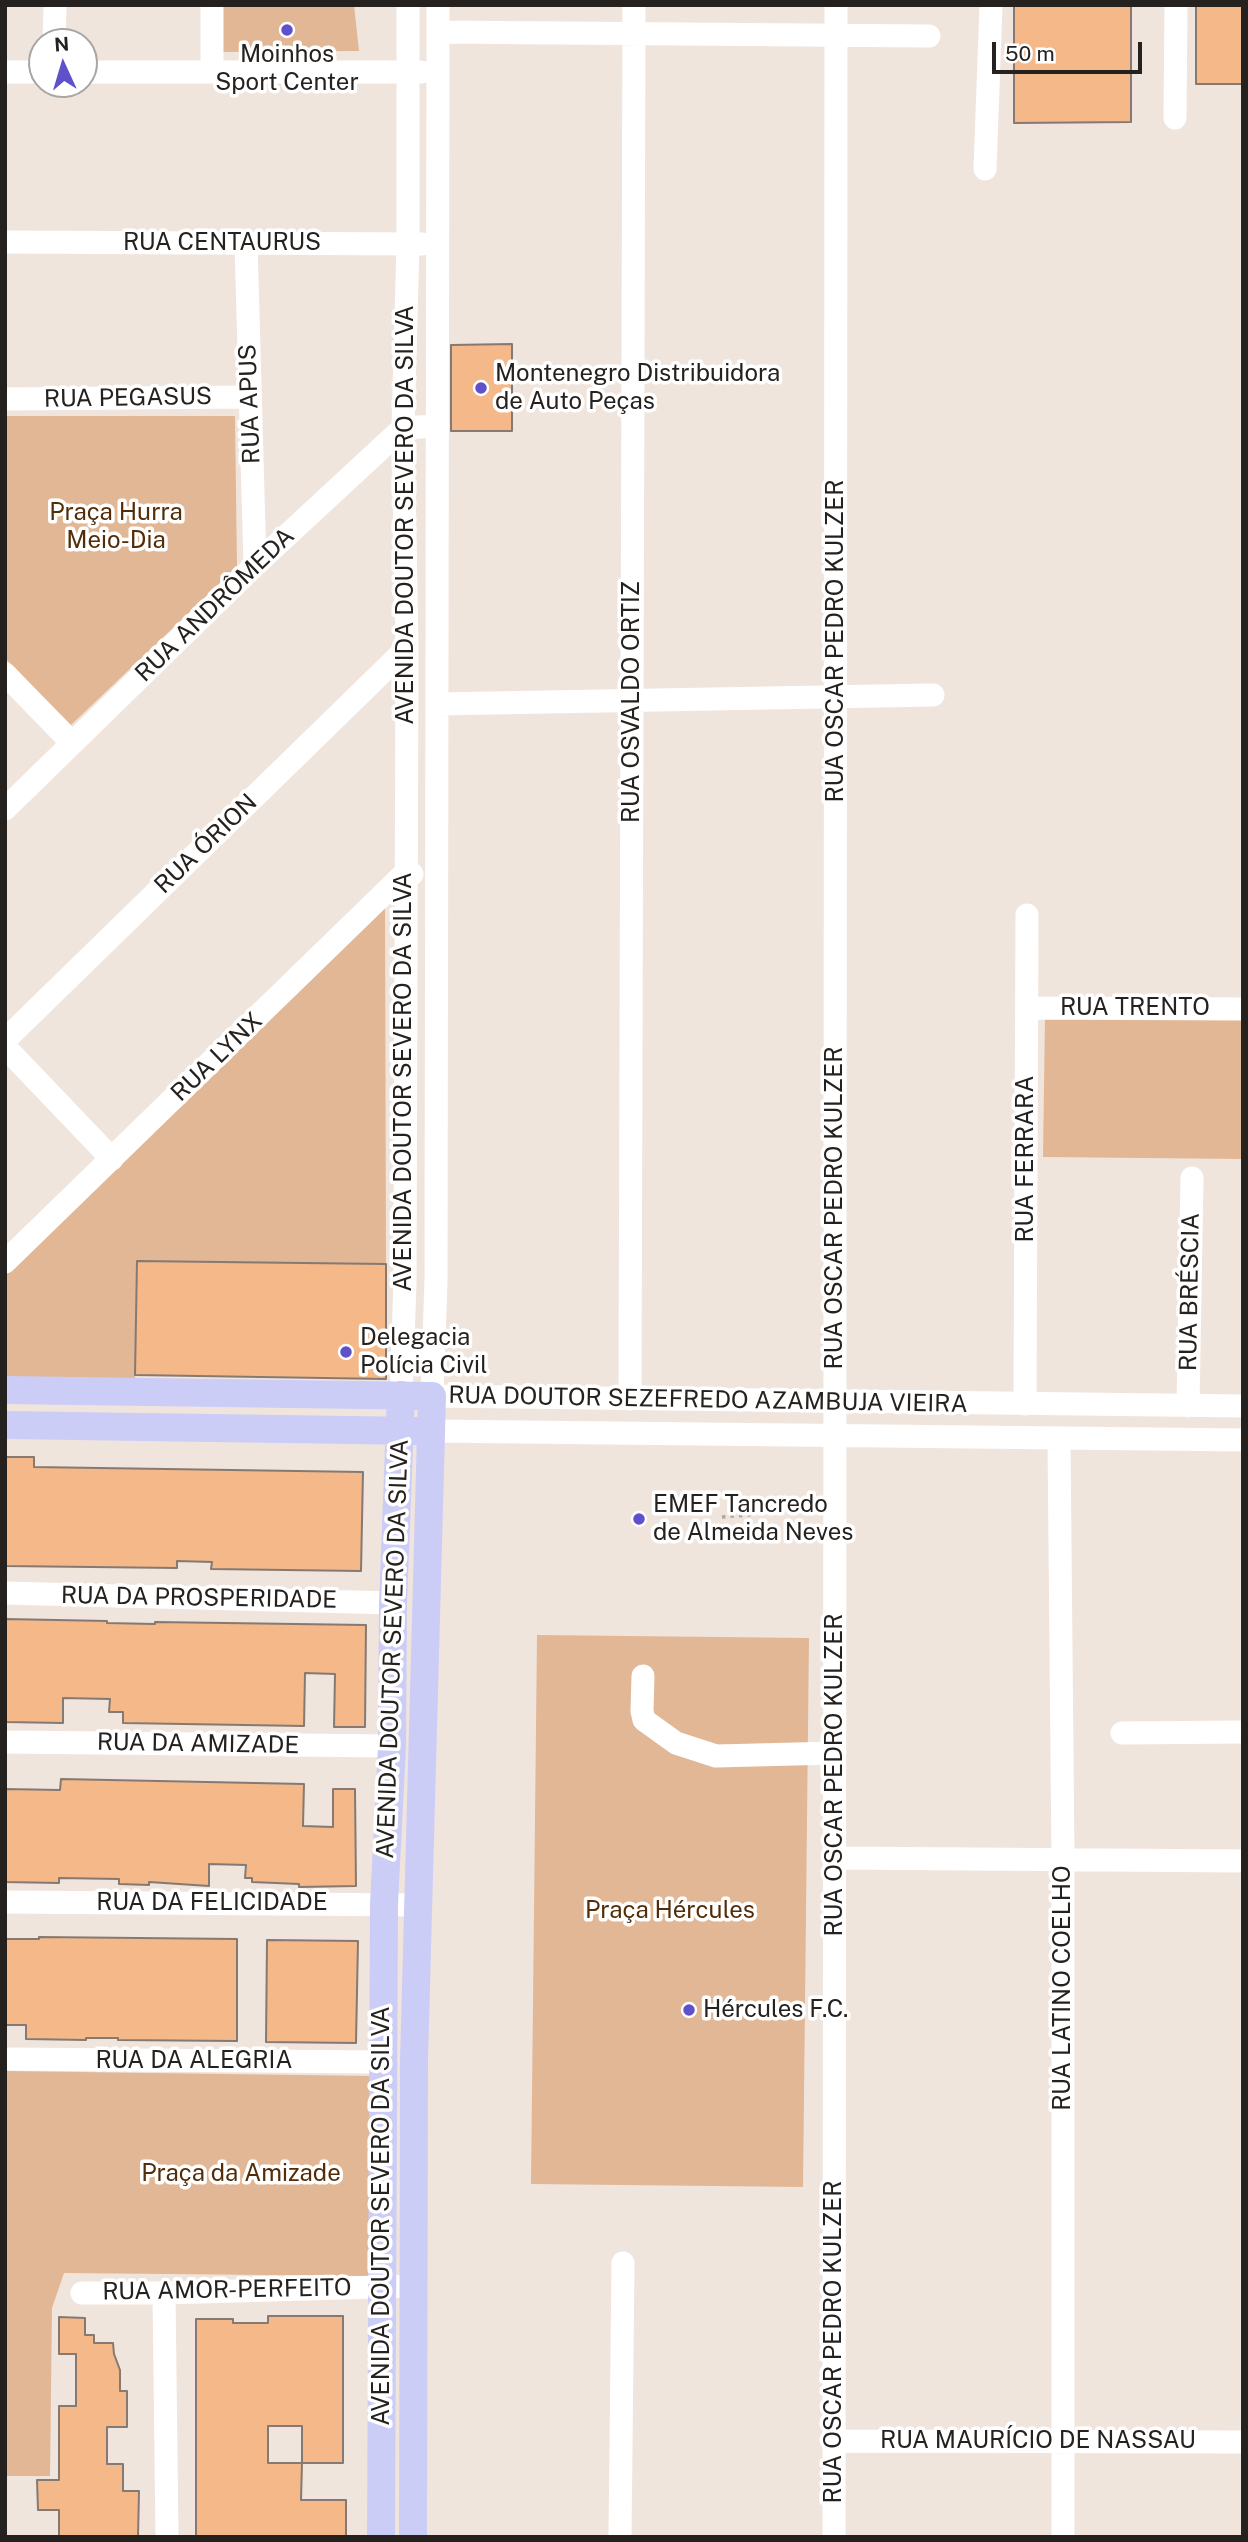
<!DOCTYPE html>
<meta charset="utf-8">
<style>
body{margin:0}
#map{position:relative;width:1248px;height:2542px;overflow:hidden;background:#f0e5dd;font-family:"Public Sans",sans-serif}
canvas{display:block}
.frame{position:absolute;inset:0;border:7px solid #25211e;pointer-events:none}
.north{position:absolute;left:28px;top:28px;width:70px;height:70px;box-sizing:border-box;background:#fff;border:2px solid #a8a6a5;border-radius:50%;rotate:356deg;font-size:19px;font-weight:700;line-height:28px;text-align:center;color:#25211e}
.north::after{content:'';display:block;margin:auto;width:24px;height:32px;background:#5e51c9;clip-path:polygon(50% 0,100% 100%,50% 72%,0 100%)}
.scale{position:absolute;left:992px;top:42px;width:150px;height:32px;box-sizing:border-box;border:4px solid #25211e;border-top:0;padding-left:9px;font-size:21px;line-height:24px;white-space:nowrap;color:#25211e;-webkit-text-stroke:5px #fff;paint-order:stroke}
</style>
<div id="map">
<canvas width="1248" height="2542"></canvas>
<div class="frame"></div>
<div class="north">N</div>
<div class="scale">50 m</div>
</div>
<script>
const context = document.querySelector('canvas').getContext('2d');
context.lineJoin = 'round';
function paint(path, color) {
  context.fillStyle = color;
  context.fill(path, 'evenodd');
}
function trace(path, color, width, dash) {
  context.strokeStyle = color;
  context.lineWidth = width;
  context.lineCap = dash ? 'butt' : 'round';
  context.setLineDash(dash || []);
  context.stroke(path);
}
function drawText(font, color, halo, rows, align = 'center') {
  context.font = font + ' "Public Sans",sans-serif';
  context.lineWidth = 7;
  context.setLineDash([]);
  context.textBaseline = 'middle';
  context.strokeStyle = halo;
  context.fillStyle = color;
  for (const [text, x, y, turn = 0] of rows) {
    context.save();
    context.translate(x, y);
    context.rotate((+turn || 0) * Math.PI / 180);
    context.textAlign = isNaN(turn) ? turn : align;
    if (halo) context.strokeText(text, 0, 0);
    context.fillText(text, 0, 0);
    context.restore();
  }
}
const green = new Path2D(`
 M215,5h139l5,46 -138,1z
 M5,416h230l2,151 -166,158 -66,-67z
 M385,903l1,361 -249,-3 -2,118h-130v-106z
 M1045,1016l198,2v141l-200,-2z
 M537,1635l272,3 -6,549 -272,-3z
 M5,2071l367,5 -4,200 -304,-3 -12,35 -2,168h-45z`);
const building = new Path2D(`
 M1014,5h117v117l-117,1z
 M1196,5h47v79h-47z
 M512,344v87h-61v-86z
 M137,1261l249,3v115l-251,-4z
 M5,1457h29v10l329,5 -2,99 -150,-2 1,-7 -35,-1v7l-172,-2z
 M5,1619l102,2v2l48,1v-2l211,3 -1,102h-31l1,-53 -30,-1 -1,53 -181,-3v-11h-14l1,-13 -47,-1v25l-58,-1z
 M61,1779l243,5 -1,42 30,1v-38h22l1,97 -57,1v-3l-47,-2v-4h-7l1,-13 -37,-1v22l-60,-4v3l-30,-1v-5l-60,-1v5l-54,-1v-93l55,1z
 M39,1937l198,2v102l-119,-1v-2h-32v2l-60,-1v-14h-21v-86h34z
 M267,1940l91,1 -2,102 -90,-1z
 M268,2316h75v147h-41v-37h-34v37h34l-1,37h45v37l-150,-1v-217h37v4h35z
 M59,2317l26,1v17h9v8h19l1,11 6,16v21h7v36h-20v37h16v27h16l-1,46h-79v-27h-21l-1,-30h22v-74h17v-52h-17z`);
const path = new Path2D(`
 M722,1517l27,-2 23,-10 41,-6`);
const minor = new Path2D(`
 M438,5l-2,1276 -4,115 811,10
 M438,32l491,4
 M54,42l1,-37
 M5,72h37
 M84,72h337
 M212,72v-67
 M1175,118l1,-113
 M985,169l6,-164
 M5,242l417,2
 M246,243l9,322
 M5,399l245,-2
 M5,674l67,69
 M437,704l496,-9
 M5,809l250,-244 148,-137 35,-2
 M1027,1008l216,1
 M5,1040l402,-392
 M5,1047l107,112
 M5,1262l399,-388h8
 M401,1395l4,-113 2,-634 -4,-220 5,-184v-239
 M630,1399l4,-1394
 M1025,1404l2,-489
 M1188,1406l4,-228
 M431,1431l812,9
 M1059,1439l4,421v677
 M5,1593l388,10
 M643,1676l-1,35 2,9 32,23 40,13 119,-3
 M1122,1733l121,-1
 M5,1742l387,4
 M835,1858l408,3
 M5,1902l413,3
 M5,2059l378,3
 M82,2293h82l250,-7
 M164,2293l3,244
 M834,2441l409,1
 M620,2537l3,-274
 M834,2537l2,-2532`);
const major = new Path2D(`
 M5,1390l427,6 -18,664 -1,477
 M5,1425l414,6
 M381,2537l3,-633 8,-158 1,-143 8,-208`);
const markers = [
 [287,30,7,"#5e51c9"],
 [481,388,7,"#5e51c9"],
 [346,1352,7,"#5e51c9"],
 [639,1519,7,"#5e51c9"],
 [689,2010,7,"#5e51c9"]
];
const poiNames = [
 ["Moinhos",287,55,"center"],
 ["Sport Center",287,83,"center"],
 ["Montenegro Distribuidora",495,374],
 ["de Auto Peças",495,402],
 ["Delegacia",360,1338],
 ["Polícia Civil",360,1366],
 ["EMEF Tancredo",653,1505],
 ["de Almeida Neves",653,1533],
 ["Hércules F.C.",703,2010]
];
const streetNames = [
 ["RUA CENTAURUS",222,243],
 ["RUA PEGASUS",128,398,-1],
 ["RUA APUS",250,404,-92],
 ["AVENIDA DOUTOR SEVERO DA SILVA",406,515,-90],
 ["RUA ANDRÔMEDA",215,605,-44],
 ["RUA OSCAR PEDRO KULZER",836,641,-90],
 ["RUA OSVALDO ORTIZ",632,702,-90],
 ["RUA ÓRION",206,844,-44],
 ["RUA TRENTO",1135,1008],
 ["RUA LYNX",217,1057,-44],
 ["AVENIDA DOUTOR SEVERO DA SILVA",404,1082,-90],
 ["RUA FERRARA",1026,1159,-90],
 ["RUA OSCAR PEDRO KULZER",835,1208,-90],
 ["RUA BRÉSCIA",1190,1292,-89],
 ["RUA DOUTOR SEZEFREDO AZAMBUJA VIEIRA",708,1400,1],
 ["RUA DA PROSPERIDADE",199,1598,1],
 ["AVENIDA DOUTOR SEVERO DA SILVA",393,1649,-88],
 ["RUA DA AMIZADE",198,1744,1],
 ["RUA OSCAR PEDRO KULZER",835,1775,-90],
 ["RUA DA FELICIDADE",212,1903],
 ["RUA LATINO COELHO",1063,1988,-90],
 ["RUA DA ALEGRIA",194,2061],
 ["AVENIDA DOUTOR SEVERO DA SILVA",382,2216,-90],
 ["RUA AMOR-PERFEITO",227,2290,-1],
 ["RUA OSCAR PEDRO KULZER",834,2342,-90],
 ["RUA MAURÍCIO DE NASSAU",1038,2441]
];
const parkNames = [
 ["Praça Hurra",116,513],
 ["Meio-Dia",116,541],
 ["Praça Hércules",670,1911],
 ["Praça da Amizade",241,2174]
];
paint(green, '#e1b796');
paint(building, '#f4b889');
trace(building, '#847a73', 2);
trace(path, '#b0a7a0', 3.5, [3.5, 5]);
trace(minor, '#fff', 23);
trace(major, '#cccdf7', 28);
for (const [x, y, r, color] of markers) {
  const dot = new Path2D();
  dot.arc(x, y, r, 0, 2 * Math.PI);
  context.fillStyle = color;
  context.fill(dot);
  trace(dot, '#fff', 2.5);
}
drawText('24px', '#25211e', '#fff', poiNames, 'left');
drawText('24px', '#25211e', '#fff', streetNames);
drawText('24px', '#542d08', '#fff', parkNames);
</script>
